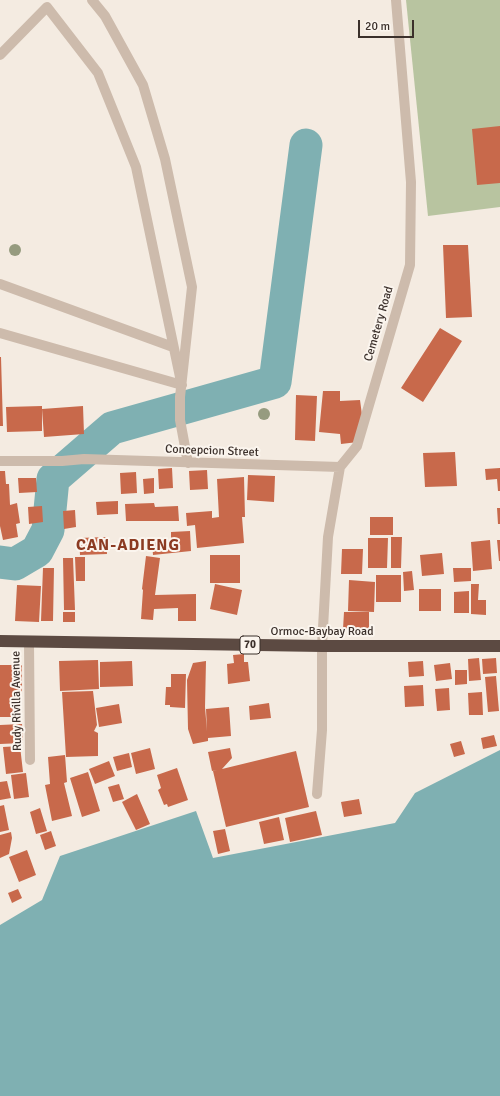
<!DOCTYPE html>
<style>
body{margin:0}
#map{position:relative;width:500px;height:1096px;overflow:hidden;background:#f4ebe1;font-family:Signika,sans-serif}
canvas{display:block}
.scale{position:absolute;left:358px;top:20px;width:56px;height:18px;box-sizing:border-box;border:2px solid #3b302b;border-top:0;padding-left:5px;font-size:12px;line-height:14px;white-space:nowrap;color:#3b302b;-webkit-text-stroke:3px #fbf5ee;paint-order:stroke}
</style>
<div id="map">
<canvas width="500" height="1096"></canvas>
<div class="scale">20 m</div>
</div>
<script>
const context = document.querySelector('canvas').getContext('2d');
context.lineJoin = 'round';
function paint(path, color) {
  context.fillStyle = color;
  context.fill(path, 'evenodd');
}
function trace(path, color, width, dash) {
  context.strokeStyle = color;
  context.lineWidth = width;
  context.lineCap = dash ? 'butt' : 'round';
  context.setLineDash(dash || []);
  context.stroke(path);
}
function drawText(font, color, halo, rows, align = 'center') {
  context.font = font + ' Signika,sans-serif';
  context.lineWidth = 4;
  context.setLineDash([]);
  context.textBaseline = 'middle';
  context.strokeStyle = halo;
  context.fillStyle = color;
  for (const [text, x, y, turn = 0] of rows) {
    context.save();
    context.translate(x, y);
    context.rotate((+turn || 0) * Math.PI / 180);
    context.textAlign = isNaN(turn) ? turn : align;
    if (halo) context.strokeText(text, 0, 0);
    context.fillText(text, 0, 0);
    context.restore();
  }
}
const green = new Path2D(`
 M406,0h94v207l-72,9z`);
const water = new Path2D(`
 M500,750v346h-500v-171l42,-25 18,-44 136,-45 17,47 182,-35 20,-30z`);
const river = new Path2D(`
 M0,562l15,2 22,-13 11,-21 5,-51 59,-51 163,-46 31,-237`);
const building = new Path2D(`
 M500,126v57l-23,2 -5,-56z
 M443,245h25l4,72 -26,1z
 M440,328l22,13 -39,61 -22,-14z
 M0,357h1l2,69h-3z
 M323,391h17v10l20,-1 2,15 -4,27 -17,2 -1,-10 -21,-2z
 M296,395l21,1 -2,45 -20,-1z
 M42,406v25l-35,1 -1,-25z
 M83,406l1,28 -40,3 -2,-28z
 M455,452l2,34 -32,1 -2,-34z
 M172,468l1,20 -14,1 -1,-20z
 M500,468v23h-2l-1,-12 -11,1 -1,-11z
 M207,470l1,19 -18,1 -1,-19z
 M0,471h5l1,13h3l1,21 7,-2 3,20 -4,1 2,13 -15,3 -3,-14z
 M136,472l1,21 -16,1 -1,-21z
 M248,475l27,1 -1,26 -27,-2z
 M244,477l1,40h-3l2,26 -47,5 -2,-23 -8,1 -1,-13 26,-2v7l7,-1 -2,-38z
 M18,478h18l1,14 -18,1z
 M154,478v15l-10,1 -1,-15z
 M118,501v13l-21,1 -1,-13z
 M154,503l1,4 23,-1 1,15h-53l-1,-17z
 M42,506l1,16 -14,2 -1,-17z
 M497,508h3v16h-2z
 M75,510l1,17 -12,2 -1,-18z
 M370,517h23v18h-23z
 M190,531l1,20 -38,4 -1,-13 19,-2v-8z
 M106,537l1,17 -27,1 -1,-17z
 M391,537h11l-1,31h-10z
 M368,538h20l-1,30h-19z
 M490,540l2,29 -19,2 -2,-29z
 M497,540h3v21h-1z
 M342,549h21l-1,25h-21z
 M442,553l2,21 -22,2 -2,-21z
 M210,555h30v28h-30z
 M146,556l14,2 -5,37 41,-1v27h-18v-13l-24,1 -1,11 -12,-1 2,-29 -1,-1z
 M75,557h10v24h-9z
 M63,558h10l2,52h-11z
 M43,568h11l-1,53h-12z
 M453,568h18v13l-17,1z
 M412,571l2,19 -10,1 -1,-19z
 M376,575h25v27h-25z
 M349,580l26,2 -1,30 -26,-1z
 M215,584l27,6 -5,25 -27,-6z
 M471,584h8l-1,16h8v15l-15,-1z
 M17,585l24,1 -2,36 -24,-1z
 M419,589h22v22h-22z
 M469,591v22h-15v-21z
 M63,612h12v10h-12z
 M344,612h25v17h-26z
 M244,654v8h4l2,19 -22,3 -1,-20 7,-1 -1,-8z
 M479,658l2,22 -12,1 -1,-22z
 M496,658l1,15 -14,1 -1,-15z
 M98,660l1,29 -39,2 -1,-30z
 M132,661l1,25 -33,1v-25z
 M206,661l-1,46 2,24 -1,-22 23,-2 2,29 -23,2v3l-15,3 -5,-15 -1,-49 6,-17z
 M423,661l1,15 -15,1 -1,-15z
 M450,663l2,16 -16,2 -2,-16z
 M0,665h22v27h-4v25h-18z
 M455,670h12v14l-12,1z
 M171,674h15l-1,34 -15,-1v-2h-5l1,-18h5z
 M496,676l3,35 -11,1 -3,-35z
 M423,685l1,21 -19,1 -1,-21z
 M449,688l1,22 -13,1 -2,-22z
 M93,691l4,34 -3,6 4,2v23l-32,1 -4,-65z
 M482,692l1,23h-14l-1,-22z
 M269,703l2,15 -21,2 -1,-14z
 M119,704l3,19 -23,4 -3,-19z
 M22,724l1,19 -23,1v-19z
 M494,735l3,11 -14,3 -2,-11z
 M461,741l4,13 -11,3 -4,-13z
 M20,746l3,26 -17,2 -3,-27z
 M150,748l5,21 -19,5 -5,-21z
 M230,748l2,10 -10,11 74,-18 13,56 -83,20 -13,-56 4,-1 -5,1 -4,-19z
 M129,753l3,14 -15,4 -4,-14z
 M65,755l2,27 -3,1 8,33 -20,5 -7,-36 5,-1 -2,-27z
 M109,761l6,15 -20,8 -6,-15z
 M177,768l11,32 -20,7 -1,-3 -3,1 -6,-15 3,-2 -4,-13z
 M88,772l12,39 -18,6 -12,-39z
 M26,773l3,24 -15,2 -3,-24z
 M7,781l4,17 -11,2v-18z
 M119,784l5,15 -11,3 -5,-15z
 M137,794l13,30 -14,6 -14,-28z
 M359,799l3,15 -18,3 -3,-15z
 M4,805l5,25 -9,2v-26z
 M40,808l7,23 -11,3 -6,-22z
 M316,811l6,24 -32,7 -5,-24z
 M279,817l5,23 -20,4 -5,-22z
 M225,829l5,22 -12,3 -5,-23z
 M51,831l5,15 -11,4 -5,-15z
 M11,832l1,6 -3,16 -9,4v-23z
 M27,850l9,25 -17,7 -10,-25z
 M18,889l4,9 -10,5 -4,-10z`);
const minor = new Path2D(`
 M92,0l13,16 38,69 22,74 27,128 -12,110v23l8,43
 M0,55l47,-48 51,66 38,94 44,210
 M0,284l173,63
 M0,333l182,52
 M0,461h62l22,-2 256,8
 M29,642l1,118
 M317,794l5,-64v-84l6,-109 12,-70 17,-21 53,-181 1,-83 -15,-182`);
const highway = new Path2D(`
 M0,641l322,5h178`);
const trees = [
 [15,250],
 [264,414]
];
const shields = [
 [250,645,20]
];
const shieldNames = [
 ["70",250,645]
];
const streetNames = [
 ["Cemetery Road",379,324,-74],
 ["Concepcion Street",212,451,2],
 ["Ormoc-Baybay Road",322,632],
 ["Rudy Rivilla Avenue",17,701,-91]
];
const districtNames = [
 ["CAN-ADIENG",128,546]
];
paint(green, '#b8c4a0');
paint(water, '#7fb0b2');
trace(river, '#7fb0b2', 33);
paint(building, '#c8694b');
trace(minor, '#cdbbac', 10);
trace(highway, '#5c4a42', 12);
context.fillStyle = '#969b7f';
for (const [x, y] of trees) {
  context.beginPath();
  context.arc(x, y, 6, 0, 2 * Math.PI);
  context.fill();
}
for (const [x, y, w] of shields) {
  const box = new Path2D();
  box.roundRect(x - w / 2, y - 9, w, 18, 3);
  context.fillStyle = '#fbf5ee';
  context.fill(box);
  trace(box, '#3b302b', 1);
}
drawText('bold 11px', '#3b302b', null, shieldNames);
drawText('12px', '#3b302b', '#fbf5ee', streetNames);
context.letterSpacing = '1px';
drawText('bold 16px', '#8c3b22', '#fbf5ee', districtNames);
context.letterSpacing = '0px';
</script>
